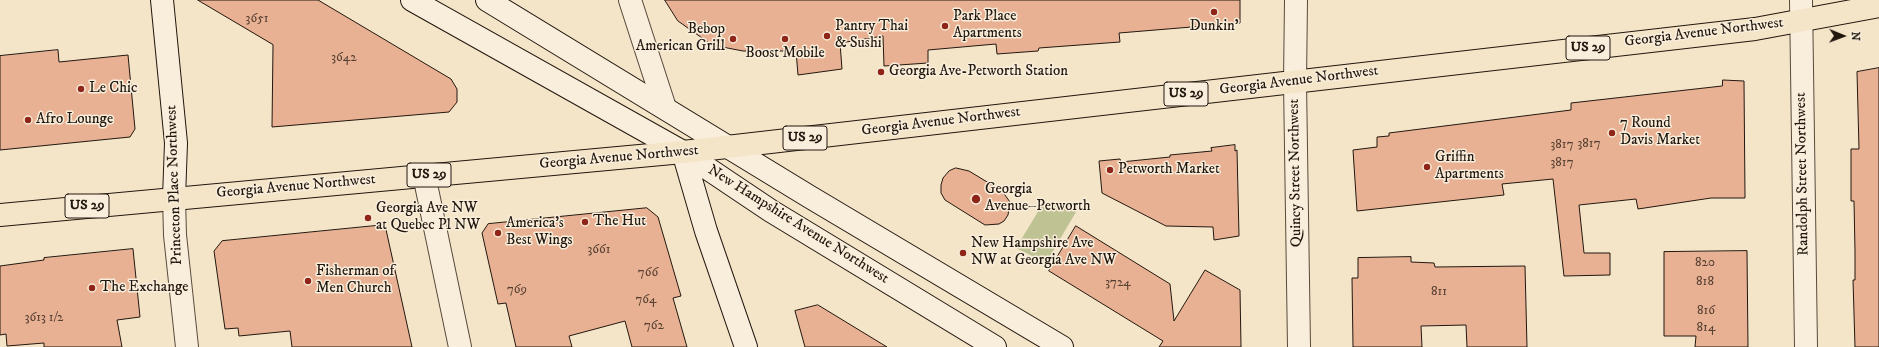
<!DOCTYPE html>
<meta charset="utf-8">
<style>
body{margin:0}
#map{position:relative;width:1879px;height:347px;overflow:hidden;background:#f5e5c8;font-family:"IM FELL DW Pica",serif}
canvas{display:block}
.north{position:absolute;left:1823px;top:16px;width:40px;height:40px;-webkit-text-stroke:3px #f8eedb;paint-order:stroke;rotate:91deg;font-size:11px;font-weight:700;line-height:16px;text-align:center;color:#22170f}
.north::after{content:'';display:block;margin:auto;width:14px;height:18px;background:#22170f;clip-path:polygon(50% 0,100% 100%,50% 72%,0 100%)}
</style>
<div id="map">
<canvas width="1879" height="347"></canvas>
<div class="north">N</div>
</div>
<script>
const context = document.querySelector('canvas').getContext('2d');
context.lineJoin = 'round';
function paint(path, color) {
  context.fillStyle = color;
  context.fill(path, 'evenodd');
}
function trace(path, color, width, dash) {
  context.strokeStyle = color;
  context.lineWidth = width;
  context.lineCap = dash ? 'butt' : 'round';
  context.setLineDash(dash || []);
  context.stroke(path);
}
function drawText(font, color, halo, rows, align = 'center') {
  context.font = font + ' "IM FELL DW Pica",serif';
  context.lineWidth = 3;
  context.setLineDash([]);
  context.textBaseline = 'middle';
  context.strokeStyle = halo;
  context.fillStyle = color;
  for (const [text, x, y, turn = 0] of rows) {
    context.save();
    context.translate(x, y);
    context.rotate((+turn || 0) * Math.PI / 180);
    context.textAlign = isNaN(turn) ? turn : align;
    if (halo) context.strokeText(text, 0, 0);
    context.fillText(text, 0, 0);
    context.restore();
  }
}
const green = new Path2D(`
 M1042,205h23l10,3 1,4 -30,51 -30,-15z`);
const building = new Path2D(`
 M198,0h120l133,79 6,10v13l-8,10 -177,15 1,-82z
 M665,0h575v23l-121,10 1,9 -81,6 -1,3 -41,3 -1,-10 -68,6v13l-44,3 -1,-30 -43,7 2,26 -44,6 -2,-24h-53l-31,-6 -34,-24z
 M58,50l1,12 69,-7 7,74 -5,8 -130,13v-94z
 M1879,68v279h-24l-2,-67h2v-29l-1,-50h-3v-52h8l-2,-77z
 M1723,80l21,1 1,117h-34l-73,11 -2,-10 -57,6 5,48h26v22l-46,1 -11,-97 -51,5 2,11 -147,16 -4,-61 24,-3v-10l12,-1v-3l182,-23v-7l151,-17z
 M1235,145v6l2,-1 2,86 -25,4 -1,-13 -47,-1 -64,-33 -3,-32 21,-2 1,3 49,-5v-2l42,-4 -1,-3z
 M956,168l13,3 33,20 8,11 -2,13 -4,6 -5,3 -14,1 -40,-25 -4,-7v-8l2,-7 6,-7z
 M647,208l11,9 23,79 -8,2 14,49h-55l-7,-26 -56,15 3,11h-56l-10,-44 -8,1 -16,-71 6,-9z
 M385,225l27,122h-120l-2,-16 -51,5 -1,-8 -13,1 -11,-78 8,-10z
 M1076,226l94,58 4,37 31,-51 35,20 1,57h-82l4,-6 -114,-70z
 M133,249l7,68 -23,3 5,27h-78v-4l-37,3 -1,-12 -6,1v-69l44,-6v-2z
 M1747,251l1,96h-53l1,-11h-32v-84z
 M1411,257v5l23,1 1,4 90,-1 2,81h-60l-1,-22 -45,1 1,21h-69l-1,-69h6v-20z
 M818,305l69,42h-82l-10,-36z`);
const street = new Path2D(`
 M630,0l35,108
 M1296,0l-1,82 4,265
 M1801,0l5,347
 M424,175l36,172
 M174,198l1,37 12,112`);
const secondary = new Path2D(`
 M162,0l14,143 -2,55
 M412,0l271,152 88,59 224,136
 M487,0l323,197 252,150
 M683,152l23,79 40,116`);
const highway = new Path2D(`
 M0,215l683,-63 1072,-123 124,-23`);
const markers = [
 [1214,12,4,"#8f2418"],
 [945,26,4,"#8f2418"],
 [827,36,4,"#8f2418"],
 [733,39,4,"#8f2418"],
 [785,39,4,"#8f2418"],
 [881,72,4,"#8f2418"],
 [81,89,4,"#8f2418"],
 [28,120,4,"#8f2418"],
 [1612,133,4,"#8f2418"],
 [1427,167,4,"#8f2418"],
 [1110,170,4,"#8f2418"],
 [976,199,5,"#8f2418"],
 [368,218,4,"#8f2418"],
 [585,222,4,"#8f2418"],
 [498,233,4,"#8f2418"],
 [963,253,4,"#8f2418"],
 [308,281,4,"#8f2418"],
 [92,288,4,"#8f2418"]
];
const numberNames = [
 ["3651",257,19],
 ["3642",344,58],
 ["3817",1589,144],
 ["3817",1562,145],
 ["3817",1562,163],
 ["3661",599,250],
 ["820",1705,263],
 ["766",648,273],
 ["818",1705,282],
 ["3724",1118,283],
 ["769",517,290],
 ["811",1439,292],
 ["764",646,300],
 ["816",1706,311],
 ["3613 1/2",44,318],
 ["762",654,326],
 ["814",1706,328]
];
const shields = [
 [1588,48,44],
 [1186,94,44],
 [805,138,44],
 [429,175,44],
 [87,206,44]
];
const shieldNames = [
 ["US 29",1588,48],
 ["US 29",1186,94],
 ["US 29",805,138],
 ["US 29",429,175],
 ["US 29",87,206]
];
const poiNames = [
 ["Park Place",953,17],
 ["Apartments",953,34],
 ["Pantry Thai",835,27],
 ["& Sushi",835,44],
 ["Dunkin'",1214,27,"center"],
 ["Bebop",725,30,"right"],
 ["American Grill",725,47,"right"],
 ["Boost Mobile",785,54,"center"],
 ["Georgia Ave-Petworth Station",889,72],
 ["Le Chic",89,89],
 ["Afro Lounge",36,120],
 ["7 Round",1620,124],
 ["Davis Market",1620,141],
 ["Griffin",1435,158],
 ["Apartments",1435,175],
 ["Petworth Market",1118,170],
 ["Georgia",985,190],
 ["Avenue–Petworth",985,207],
 ["Georgia Ave NW",376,209],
 ["at Quebec Pl NW",376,226],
 ["The Hut",593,222],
 ["America's",506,224],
 ["Best Wings",506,241],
 ["New Hampshire Ave",971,244],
 ["NW at Georgia Ave NW",971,261],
 ["Fisherman of",316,272],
 ["Men Church",316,289],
 ["The Exchange",100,288]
];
const streetNames = [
 ["Georgia Avenue Northwest",1704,33,-7],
 ["Georgia Avenue Northwest",1299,81,-7],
 ["Georgia Avenue Northwest",941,122,-7],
 ["Georgia Avenue Northwest",619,158,-5],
 ["Quincy Street Northwest",1296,173,-91],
 ["Randolph Street Northwest",1803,174,-91],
 ["Princeton Place Northwest",175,185,-92],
 ["Georgia Avenue Northwest",296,187,-5],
 ["New Hampshire Avenue Northwest",798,225,32]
];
paint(green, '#bfc394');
paint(building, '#e8b193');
trace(building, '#22170f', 1);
trace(street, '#574a3d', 24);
trace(secondary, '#22170f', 24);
trace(highway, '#22170f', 24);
trace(street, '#f8eedb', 22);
trace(secondary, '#f8eedb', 22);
trace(highway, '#f5e5c8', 22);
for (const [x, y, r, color] of markers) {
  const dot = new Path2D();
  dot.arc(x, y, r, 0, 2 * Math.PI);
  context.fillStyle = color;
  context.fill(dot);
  trace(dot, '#f8eedb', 1.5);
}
drawText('13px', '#543e30', null, numberNames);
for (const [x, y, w] of shields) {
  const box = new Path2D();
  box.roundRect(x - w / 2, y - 12, w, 24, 3);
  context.fillStyle = '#f8eedb';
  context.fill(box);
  trace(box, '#22170f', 1);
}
drawText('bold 14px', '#22170f', null, shieldNames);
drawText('15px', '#22170f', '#f8eedb', poiNames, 'left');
drawText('15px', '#22170f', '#f8eedb', streetNames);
</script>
